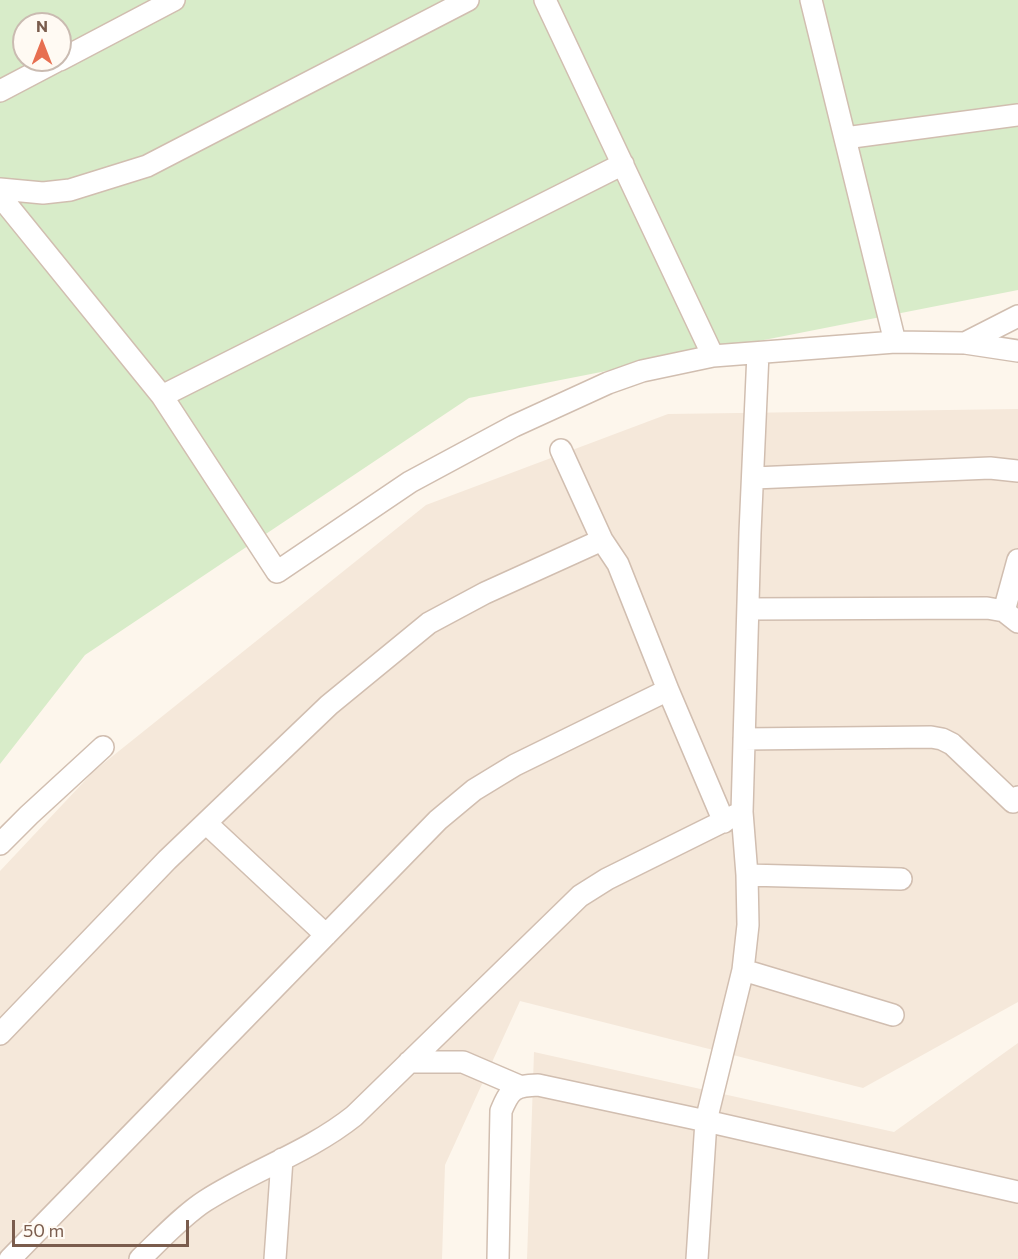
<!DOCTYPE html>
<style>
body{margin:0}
#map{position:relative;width:1018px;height:1259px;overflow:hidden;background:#fdf6ec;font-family:Commissioner,sans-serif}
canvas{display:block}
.north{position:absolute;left:12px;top:12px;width:60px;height:60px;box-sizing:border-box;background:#fffaf3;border:2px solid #cabbb1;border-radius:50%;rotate:0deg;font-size:16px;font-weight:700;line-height:24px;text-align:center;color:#7a5c4d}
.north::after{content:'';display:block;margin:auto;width:21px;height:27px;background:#e76f51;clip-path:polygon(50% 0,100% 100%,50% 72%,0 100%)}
.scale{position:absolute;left:12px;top:1220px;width:177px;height:27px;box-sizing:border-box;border:3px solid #7a5c4d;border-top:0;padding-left:8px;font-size:18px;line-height:21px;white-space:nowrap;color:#7a5c4d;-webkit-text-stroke:4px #fffaf3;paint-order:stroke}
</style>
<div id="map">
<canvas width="1018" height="1259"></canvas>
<div class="north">N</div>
<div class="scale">50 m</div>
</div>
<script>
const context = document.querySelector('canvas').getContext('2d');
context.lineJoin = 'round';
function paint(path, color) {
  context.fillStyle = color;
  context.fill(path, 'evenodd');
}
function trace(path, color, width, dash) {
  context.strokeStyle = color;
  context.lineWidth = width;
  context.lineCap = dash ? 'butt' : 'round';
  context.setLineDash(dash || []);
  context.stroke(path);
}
const residential = new Path2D(`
 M1018,409v593l-155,86 -343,-87 -75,164 -3,94h-442v-388l94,-100 332,-266 242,-91z
 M1018,1043v216h-491l7,-207 360,80z`);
const green = new Path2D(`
 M0,0h1018v290l-549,108 -384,257 -85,109zM24,24h36v36h-36z`);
const street = new Path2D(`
 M545,0l168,356
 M811,0l84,342
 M60,60l114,-60
 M0,91l59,-31
 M845,138l173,-23
 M0,189l43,4 27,-3 77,-24 321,-166
 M0,196l162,200 115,176 133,-90 104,-56 94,-43 34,-12 71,-15 182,-14 70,1 53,-27
 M965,343l53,8
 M162,396l461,-232
 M754,478l236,-10 28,3
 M748,609l239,-1 17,3 14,11
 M1004,611l14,-51
 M668,690l56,132
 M744,739l187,-2 11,2 10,5 61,58 5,-5
 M206,823l120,112
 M0,844l29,-29 74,-68
 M747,875l154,4
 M743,970l150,45
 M0,1034l167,-174 162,-155 100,-82 56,-30 117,-53
 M409,1062h54l56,24
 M10,1259l428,-439 36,-30 41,-25 153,-75 -50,-126 -16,-24 -41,-90
 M140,1259c19,-18 43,-44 65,-58 48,-31 104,-49 149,-85l226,-220 27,-17 135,-67
 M275,1259l7,-100
 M498,1259l3,-148c9,-22 13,-25 37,-26l168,36 312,71
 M697,1259l9,-138 37,-151 5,-45 -1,-50 -5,-63 8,-279 8,-180`);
paint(residential, '#f5e8da');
paint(green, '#d8ecc9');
trace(street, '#d1beb0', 24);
trace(street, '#fff', 21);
</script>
